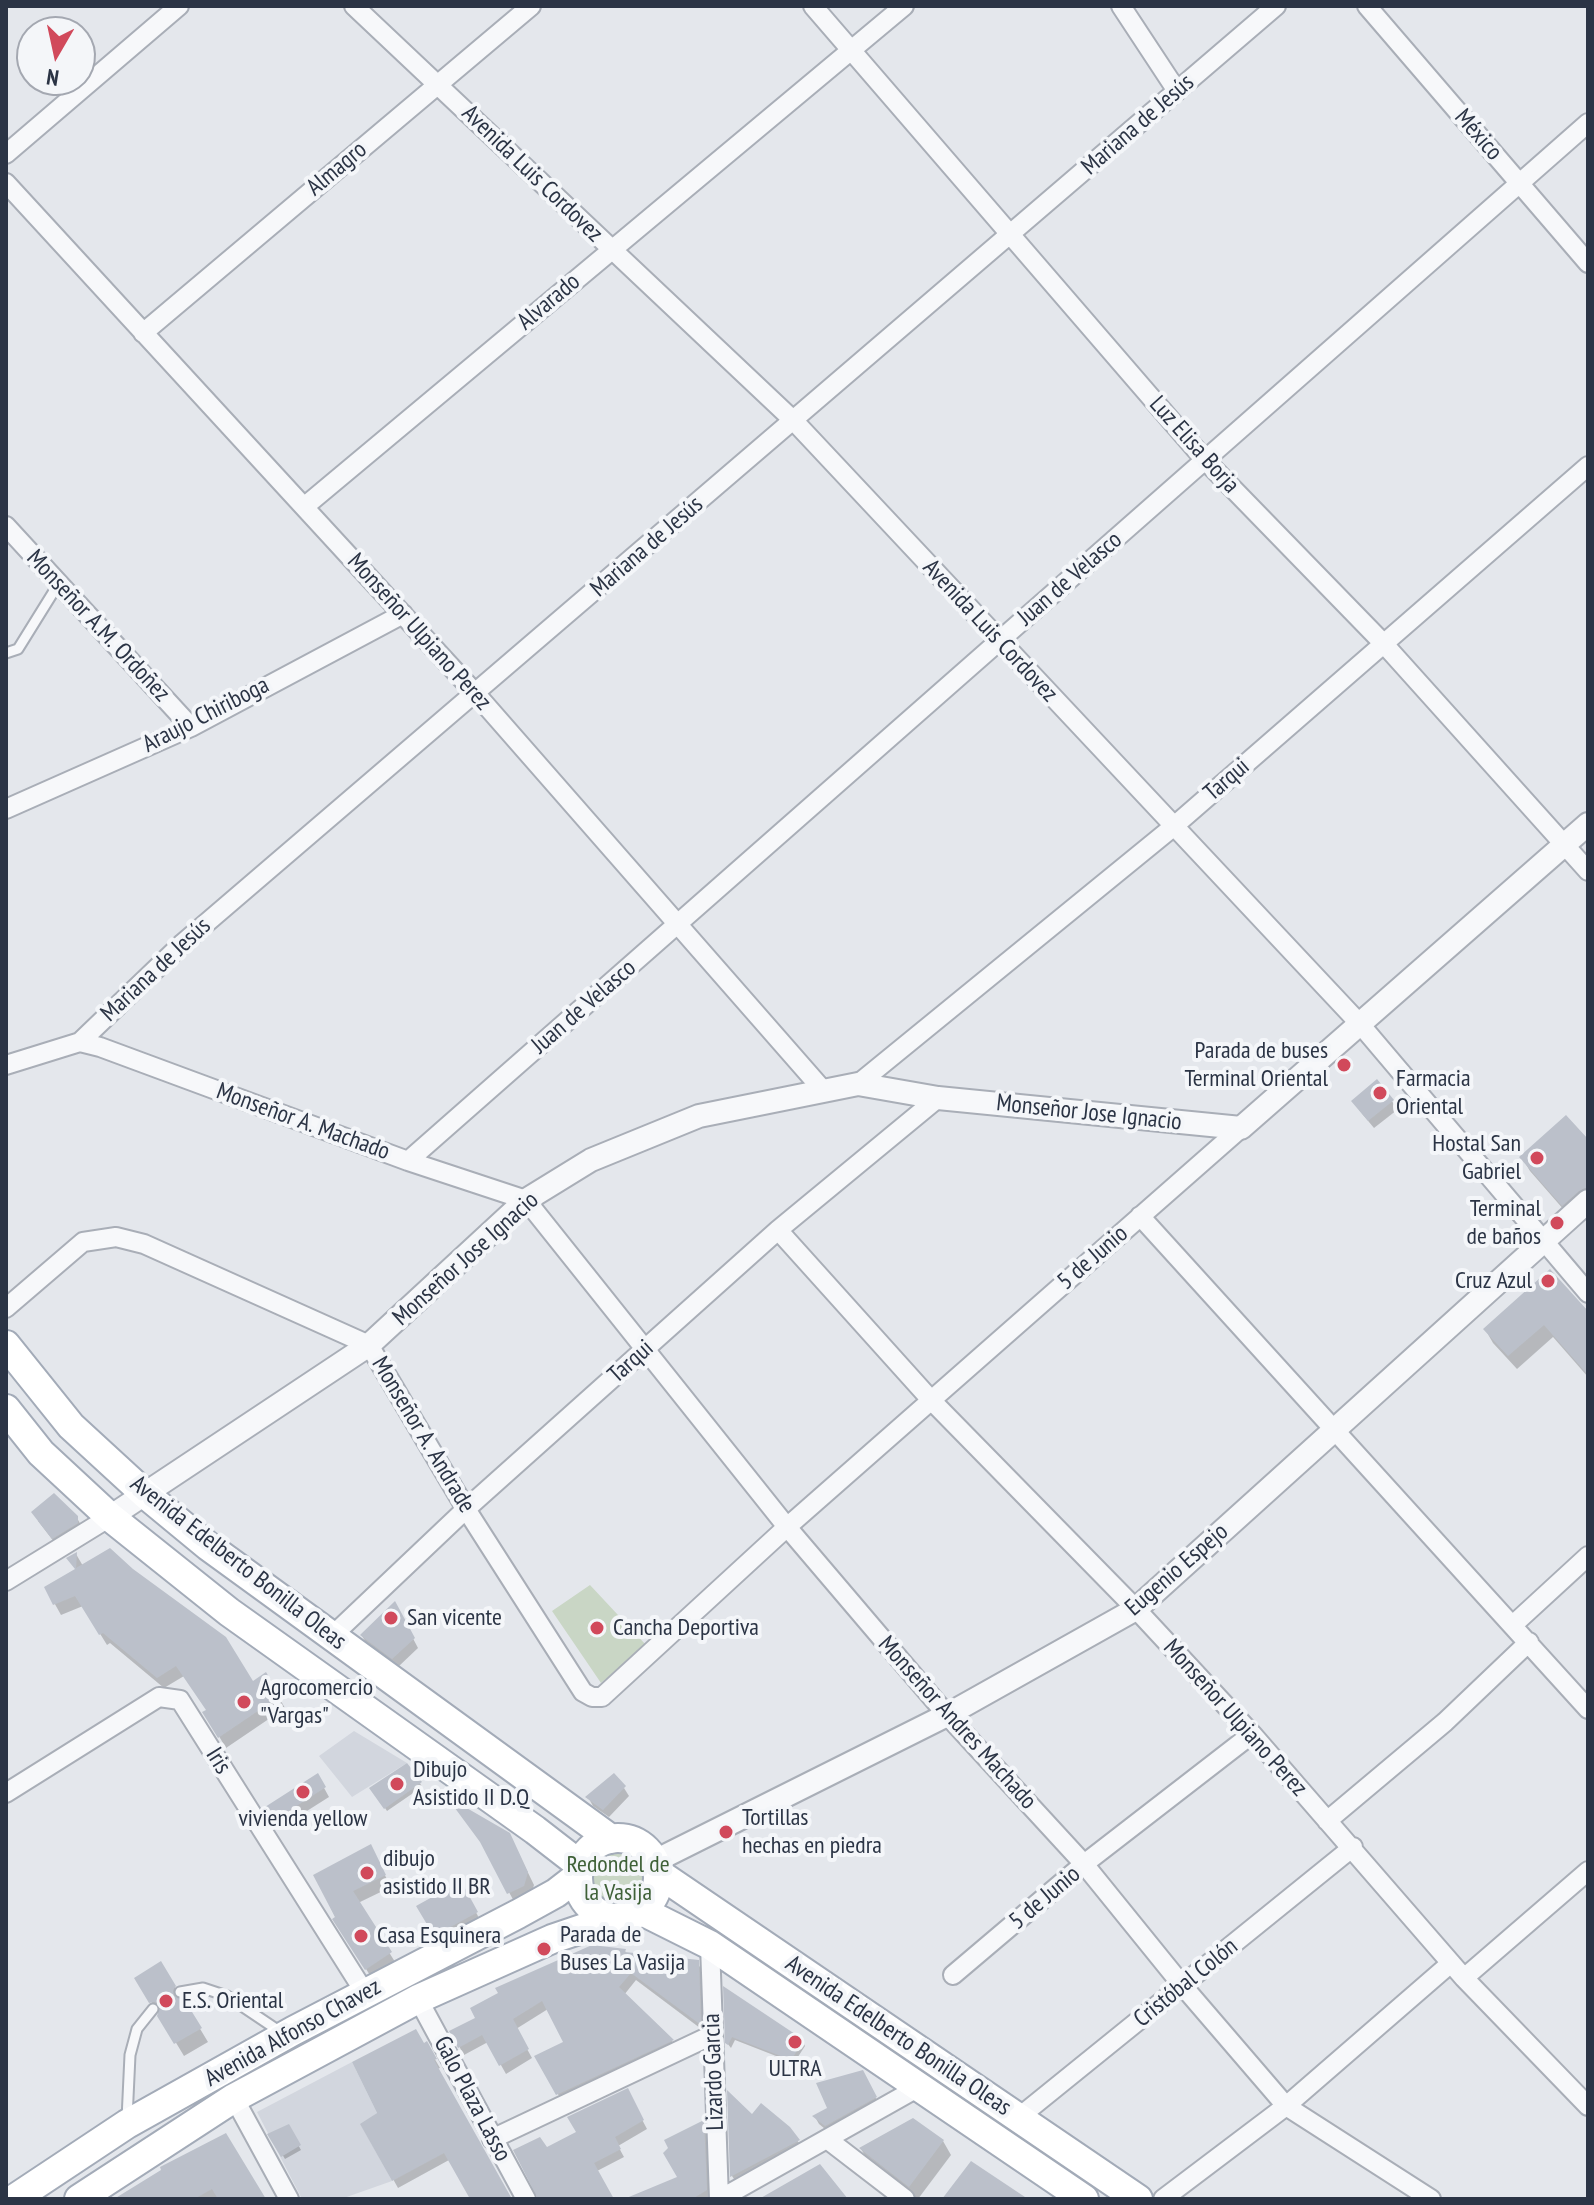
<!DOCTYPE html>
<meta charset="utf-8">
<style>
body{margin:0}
#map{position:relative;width:1594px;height:2205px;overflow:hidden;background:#e4e7ec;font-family:"PT Sans Narrow",sans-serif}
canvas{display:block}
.frame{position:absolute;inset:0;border:8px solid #2b3445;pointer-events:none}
.north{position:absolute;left:16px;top:16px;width:80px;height:80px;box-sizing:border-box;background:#f4f6f9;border:2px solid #a4a8b1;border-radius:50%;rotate:189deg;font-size:22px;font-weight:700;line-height:32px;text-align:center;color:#2b3445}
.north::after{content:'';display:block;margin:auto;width:28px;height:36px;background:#d1495b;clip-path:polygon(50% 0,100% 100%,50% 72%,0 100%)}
</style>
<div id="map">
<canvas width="1594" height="2205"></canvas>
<div class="frame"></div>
<div class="north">N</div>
</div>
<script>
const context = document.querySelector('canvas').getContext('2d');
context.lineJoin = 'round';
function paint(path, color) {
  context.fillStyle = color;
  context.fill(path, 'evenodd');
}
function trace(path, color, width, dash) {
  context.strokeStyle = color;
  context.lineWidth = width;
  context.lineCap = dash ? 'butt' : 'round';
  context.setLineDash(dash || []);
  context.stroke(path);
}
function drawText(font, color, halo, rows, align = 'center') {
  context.font = font + ' "PT Sans Narrow",sans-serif';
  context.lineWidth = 8;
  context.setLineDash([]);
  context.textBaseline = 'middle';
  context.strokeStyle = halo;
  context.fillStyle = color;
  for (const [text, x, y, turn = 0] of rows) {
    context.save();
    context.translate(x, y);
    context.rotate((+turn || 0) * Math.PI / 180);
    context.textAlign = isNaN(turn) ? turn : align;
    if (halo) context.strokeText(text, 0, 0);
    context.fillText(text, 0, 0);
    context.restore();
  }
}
const built = new Path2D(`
 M354,1731l53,32 -55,34 -33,-41z
 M352,2062l25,51 -16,12 31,56 -51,18h-39l-45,-87z`);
const green = new Path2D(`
 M590,1585l56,60 -45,38 -49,-72z
 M591 1879a27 27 0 1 1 54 0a27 27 0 1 1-54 0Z`);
const shadow = new Path2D(`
 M1392,1101l5,9 -23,18 -15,-18z
 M1588,1142v61l-17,15 -41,-47 -8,-13z
 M1588,1315v62l-35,-40 -36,32 -24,-26 -8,-14z
 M77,1518l5,9 -24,20 -20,-26z
 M76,1554l7,12 169,117 14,-8 19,33 -59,40 -21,-35 3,-2 -24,-35 -20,12 -54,-45 -3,2 -24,-39 -22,9 -15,-27 30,-18z
 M395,1604l23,44 -20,19 -31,-23 -5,-8z
 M317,1775l12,22 -49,31 -13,-20z
 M420,1783l2,4 -35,24 -15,-23z
 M624,1788l5,8 -20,21 -16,-11 -5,-9z
 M516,1848l18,37 -4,13 -14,7 -30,-55z
 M376,1858l15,29 -33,16 39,62 -24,15 -31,-49 -27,-55z
 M461,1883l20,39 -40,22 -22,-38z
 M625,1951l2,3 70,8 5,9 2,60 -68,-51 -12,15 48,46 5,8 -114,54 -26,-46 29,-14 -18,-34 -32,20 16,29 -26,16 -18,-32 -24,13 -13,-23z
 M161,1964l47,78 -24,14 -47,-78z
 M726,1990l76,51 3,5 -11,17 -59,-23 -4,8 -4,-5z
 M426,2044l14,24 -3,1 73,130h-38l-23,-39 -51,28 -35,-63 17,-12z
 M862,2072l18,34 -49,28 -12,-10 -4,-7 14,-9z
 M627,2091l20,38 -29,17 6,11 -27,14 15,28h-72l6,-49 33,-17z
 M729,2095l23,22 36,11 14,19 -54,25 2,2 -14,8 -4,-6z
 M703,2123l5,7 2,69h-82l52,-21z
 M288,2127l13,23 -16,9 -15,-25z
 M943,2141l8,14 -33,44 -49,-37 -8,-13z
 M163,2171l101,28h-139z`);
const building = new Path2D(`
 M1377,1079l17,21 -26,21 -17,-20z
 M1566,1115l22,24v48l-9,4 -17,15 -43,-49z
 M1550,1269l38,42v64l-44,-50 -36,31 -25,-27z
 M54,1493l24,23v7l-26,16 -21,-27z
 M110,1548l23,21 93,68 27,44 13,-9 14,24 -62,42 -16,-26 4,-2 -30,-44 -19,12 -54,-45 -4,2 -24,-39 -22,9 -9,-18 31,-18 -9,-11 11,-6 -1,16z
 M395,1601l20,37 -23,21 -32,-24z
 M407,1763l15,19 -38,27 -15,-21z
 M318,1773l8,14 -53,34 -8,-14z
 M614,1773l12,13 -23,24 -18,-13z
 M446,1796l64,37 18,39 -4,14 -17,8 -27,-52z
 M371,1844l15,31 -33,16 39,61 -27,18 -33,-51 3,-2 -22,-42z
 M461,1881l17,31 -44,24 -18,-30z
 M592,1945l34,4 -1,3 74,8 2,65 -70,-52 -12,14 55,53 -118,55 -22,-39 29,-14 -21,-41 -29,18 16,30 -30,17 -17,-31 -24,13 -9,-17 26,-13 -5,-10 28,-15 -3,-5z
 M161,1961l15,25 -3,4 1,6 10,3 18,29 -28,16 -17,-28 3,-10 -5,-4 -6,1 -15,-25z
 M723,1986l81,54 -13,20 -59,-23 -4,8 -3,-2z
 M416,2029l8,14 3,-2 10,18 -3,1 78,139h-42l-26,-46 -52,28 -32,-57 17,-11 -25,-51z
 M863,2070l14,27 -52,29 -13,-10 15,-8 -11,-25z
 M628,2088l16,32 -29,17 6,12 -27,14 20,36h-76l-25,-49 27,-13 7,10 29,-15 -9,-15z
 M727,2090l25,24 9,-11 29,24 10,13 -70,37z
 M913,2118l31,22 -35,47 -50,-39z
 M704,2120l3,70 -15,9h-68l53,-22 -14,-24 5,-5 -4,-8z
 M289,2124l12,21 -20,12 -14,-23z
 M226,2133l40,66h-48l-6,-10 -18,10h-80l47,-29 -1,-3z
 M971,2161l57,38h-86z
 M820,2164l28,35h-89z`);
const service = new Path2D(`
 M6,653l12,-4 41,-66
 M180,1992l23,-4 24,8 55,37
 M127,2119l3,-64 7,-26 16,-20`);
const minor = new Path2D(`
 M354,6l440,415 566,603 228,269
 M813,6l392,454 179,184 204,227
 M1121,6l56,85
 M1367,6l221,257
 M6,154l173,-148
 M6,183l470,511 346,395
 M143,333l388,-327
 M304,507l600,-501
 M6,526l185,201
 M6,809l185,-82 212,-113
 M80,1042l20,5 308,114 118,39 261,327 160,188 137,149 98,121 104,121 145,93
 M6,1065l74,-23 103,-99 1093,-937
 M858,1084l315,-257 415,-361
 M408,1161l1180,-1038
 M1140,1216l448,493
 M778,1230l153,170 205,209 116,125 212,244 124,128
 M6,1308l77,-66 33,-5 28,7 225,101 97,164 117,183 9,5h10l185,-170 454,-399
 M6,1581l104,-64
 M1514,1624l74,-68
 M332,1636l134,-127 312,-279 160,-132
 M6,1793l153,-96 21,3 185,293
 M1327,1821l118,-99 84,-80
 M710,1945l9,254
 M953,1975l131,-111 168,-130
 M1464,1978l124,-107
 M418,1999l108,200
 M234,2098l55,101
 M1018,2118l335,-271
 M492,2139l220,-104
 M827,2139l78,60
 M720,2199l199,-112
 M1163,2199l123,-93 165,-143`);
const tertiary = new Path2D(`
 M110,1517l259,-172 157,-145 65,-40 108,-44 159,-32 80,14 303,30 347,-304
 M655,1861l292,-146 189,-106 452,-408`);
const primary = new Path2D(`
 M6,1345l65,81 74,68 63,52 403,293
 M6,1409l35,44 69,64 119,95 306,218 40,31 4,8
 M578 1878a40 40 0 1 1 80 0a40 40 0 1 1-80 0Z
 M658,1873l480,326
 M642,1911l68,34 374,254
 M14,2199l113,-75 166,-93 225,-117 38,-21 22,-17
 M79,2199l155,-101 184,-99 134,-60 62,-21`);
const markers = [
 [1344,1065,8,"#d1495b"],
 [1380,1093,8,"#d1495b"],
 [1537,1158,8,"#d1495b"],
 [1557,1223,8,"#d1495b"],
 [1548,1281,8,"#d1495b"],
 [391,1618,8,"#d1495b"],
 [597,1628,8,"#d1495b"],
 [244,1702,8,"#d1495b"],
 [397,1784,8,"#d1495b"],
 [303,1792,8,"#d1495b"],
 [726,1832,8,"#d1495b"],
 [367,1873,8,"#d1495b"],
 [361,1936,8,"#d1495b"],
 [544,1949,8,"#d1495b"],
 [166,2001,8,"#d1495b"],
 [795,2042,8,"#d1495b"]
];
const streetNames = [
 ["Mariana de Jesús",1138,125,-41],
 ["México",1478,135,49],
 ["Almagro",337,169,-40],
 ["Avenida Luis Cordovez",532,174,44],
 ["Alvarado",549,302,-40],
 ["Luz Elisa Borja",1194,445,48],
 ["Mariana de Jesús",647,547,-41],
 ["Juan de Velasco",1070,579,-41],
 ["Monseñor A.M. Ordoñez",98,626,47],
 ["Avenida Luis Cordovez",990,631,47],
 ["Monseñor Ulpiano Perez",419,632,48],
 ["Araujo Chiriboga",206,715,-27],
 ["Tarqui",1227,780,-41],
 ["Mariana de Jesús",156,970,-43],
 ["Juan de Velasco",584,1007,-41],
 ["Monseñor Jose Ignacio",1089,1113,6],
 ["Monseñor A. Machado",303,1122,20],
 ["5 de Junio",1093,1258,-41],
 ["Monseñor Jose Ignacio",466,1259,-42],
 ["Tarqui",631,1362,-42],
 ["Monseñor A. Andrade",423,1435,59],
 ["Avenida Edelberto Bonilla Oleas",238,1563,38],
 ["Eugenio Espejo",1177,1570,-41],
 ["Monseñor Ulpiano Perez",1235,1718,48],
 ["Monseñor Andres Machado",957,1723,48],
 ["Iris",218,1761,58],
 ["5 de Junio",1045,1898,-40],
 ["Cristóbal Colón",1186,1983,-39],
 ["Avenida Alfonso Chavez",293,2033,-29],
 ["Avenida Edelberto Bonilla Oleas",898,2036,34],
 ["Lizardo Garcia",714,2072,-92],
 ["Galo Plaza Lasso",472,2099,62]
];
const poiNames = [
 ["Parada de buses",1328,1051,"right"],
 ["Terminal Oriental",1328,1079,"right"],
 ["Farmacia",1396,1079],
 ["Oriental",1396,1107],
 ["Hostal San",1521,1144,"right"],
 ["Gabriel",1521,1172,"right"],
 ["Terminal",1541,1209,"right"],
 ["de baños",1541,1237,"right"],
 ["Cruz Azul",1532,1281,"right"],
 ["San vicente",407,1618],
 ["Cancha Deportiva",613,1628],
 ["Agrocomercio",260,1688],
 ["\"Vargas\"",260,1716],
 ["Dibujo",413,1770],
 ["Asistido II D.Q",413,1798],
 ["Tortillas",742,1818],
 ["hechas en piedra",742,1846],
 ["vivienda yellow",303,1819,"center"],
 ["dibujo",383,1859],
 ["asistido II BR",383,1887],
 ["Parada de",560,1935],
 ["Buses La Vasija",560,1963],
 ["Casa Esquinera",377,1936],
 ["E.S. Oriental",182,2001],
 ["ULTRA",795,2069,"center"]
];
const parkNames = [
 ["Redondel de",618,1865],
 ["la Vasija",618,1893]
];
paint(built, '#d2d6de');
paint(green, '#c9d6c5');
paint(shadow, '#0003');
paint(building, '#bbc0ca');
trace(service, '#a9aeb7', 13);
trace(minor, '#a9aeb7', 22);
trace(tertiary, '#a9aeb7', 26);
trace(primary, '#a3abb8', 32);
trace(service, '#f7f8fa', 9);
trace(minor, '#f7f8fa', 18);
trace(tertiary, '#f7f8fa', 22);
trace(primary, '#fff', 28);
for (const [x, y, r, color] of markers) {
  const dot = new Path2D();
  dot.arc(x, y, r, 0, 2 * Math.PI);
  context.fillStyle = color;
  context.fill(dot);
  trace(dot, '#f4f6f9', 3);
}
drawText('24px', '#2b3445', '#f4f6f9', streetNames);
drawText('24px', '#2b3445', '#f4f6f9', poiNames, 'left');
drawText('24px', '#3f6138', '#f4f6f9', parkNames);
</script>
